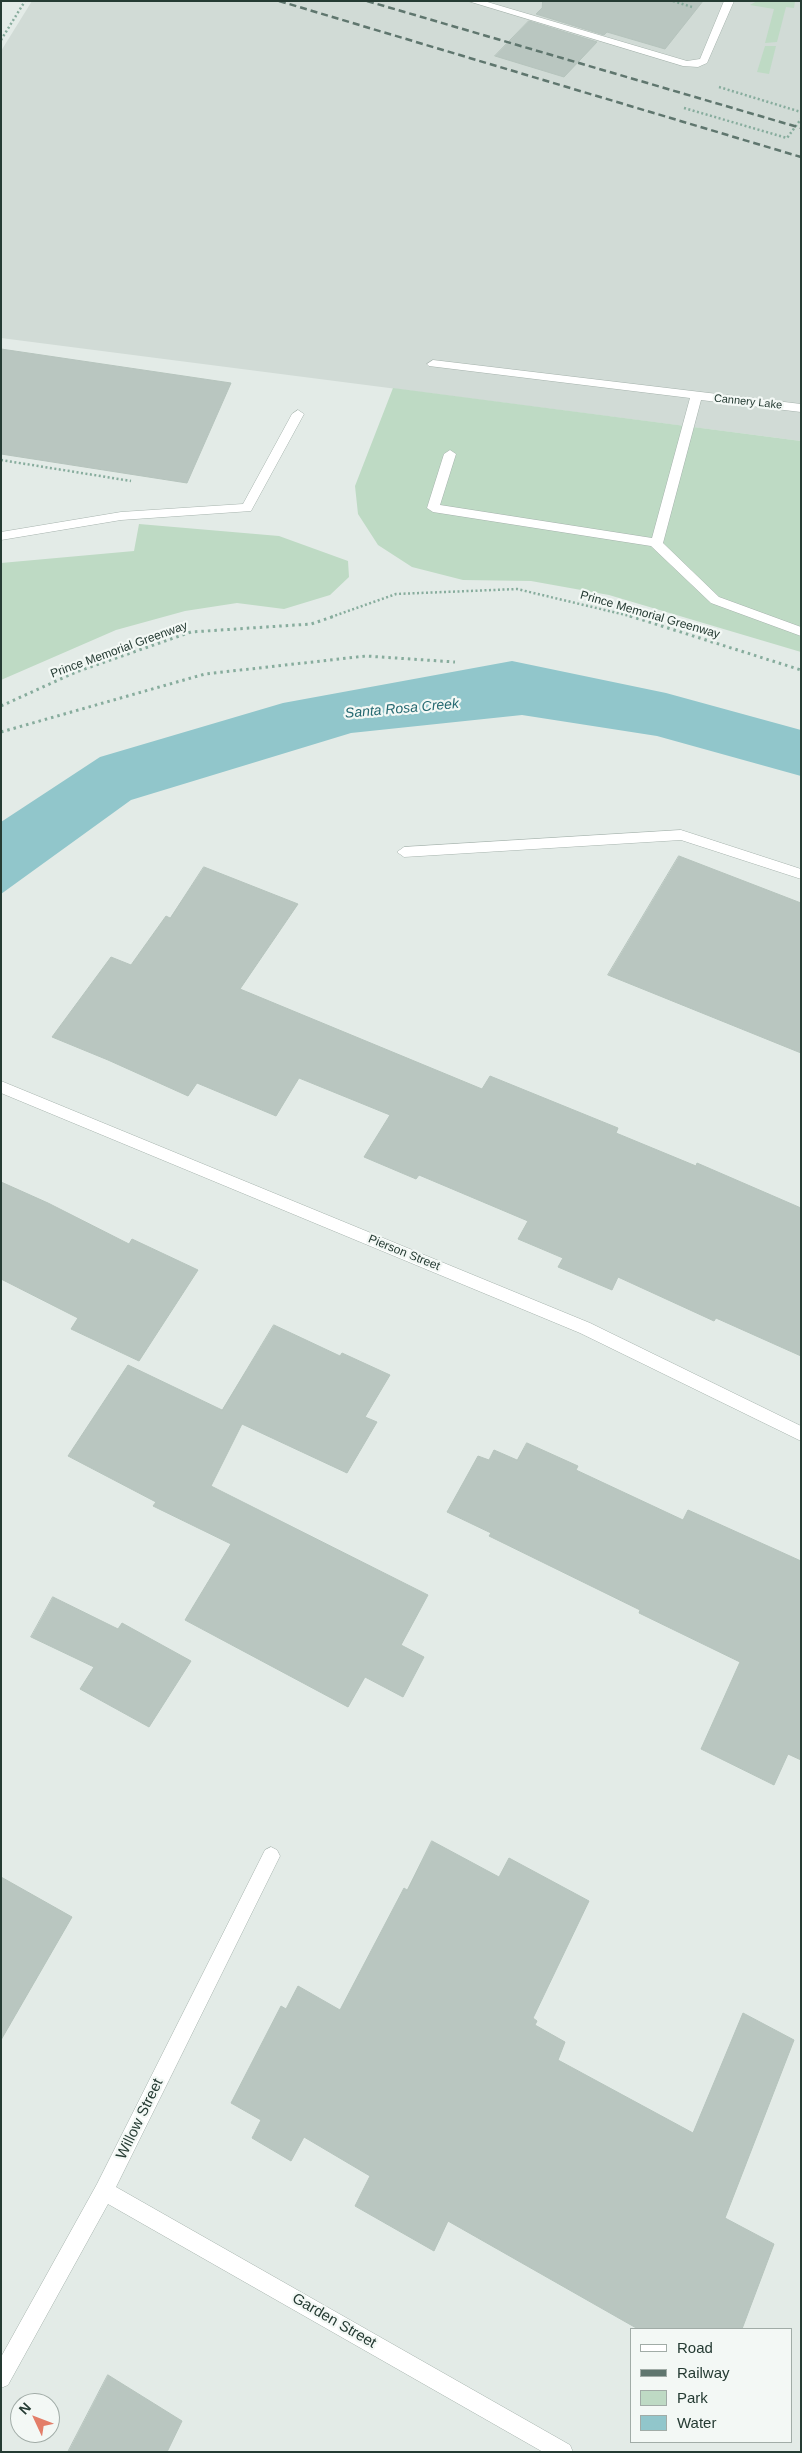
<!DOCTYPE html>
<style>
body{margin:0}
#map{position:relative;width:802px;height:2453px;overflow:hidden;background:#e3ebe7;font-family:Arial,sans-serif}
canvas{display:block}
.frame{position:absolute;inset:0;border:2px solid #253b33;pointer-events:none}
.legend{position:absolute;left:630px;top:2328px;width:162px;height:115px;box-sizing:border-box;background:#f3f8f5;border:1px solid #a1aca7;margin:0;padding:6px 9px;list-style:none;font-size:15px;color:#253b33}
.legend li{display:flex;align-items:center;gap:10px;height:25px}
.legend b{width:25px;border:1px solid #a1aca7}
.north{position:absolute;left:10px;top:2393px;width:50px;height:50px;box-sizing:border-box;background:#f3f8f5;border:1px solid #a1aca7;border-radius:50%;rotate:313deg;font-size:14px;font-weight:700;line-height:20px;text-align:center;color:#253b33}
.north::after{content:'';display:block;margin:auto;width:18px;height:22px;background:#e37e69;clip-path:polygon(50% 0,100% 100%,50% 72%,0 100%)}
</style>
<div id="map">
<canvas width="802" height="2453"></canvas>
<div class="frame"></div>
<ul class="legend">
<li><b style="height:6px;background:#fff"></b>Road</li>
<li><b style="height:6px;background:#5f766e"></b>Railway</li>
<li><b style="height:14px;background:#bedac4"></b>Park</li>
<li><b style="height:14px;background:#91c6cb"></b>Water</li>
</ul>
<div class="north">N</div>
</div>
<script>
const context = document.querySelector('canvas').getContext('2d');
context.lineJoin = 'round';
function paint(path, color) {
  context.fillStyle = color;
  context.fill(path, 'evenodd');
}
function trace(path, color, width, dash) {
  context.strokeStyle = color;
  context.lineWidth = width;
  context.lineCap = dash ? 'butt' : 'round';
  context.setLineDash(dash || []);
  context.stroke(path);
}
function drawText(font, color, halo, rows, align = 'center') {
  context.font = font + ' Arial,sans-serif';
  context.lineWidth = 4.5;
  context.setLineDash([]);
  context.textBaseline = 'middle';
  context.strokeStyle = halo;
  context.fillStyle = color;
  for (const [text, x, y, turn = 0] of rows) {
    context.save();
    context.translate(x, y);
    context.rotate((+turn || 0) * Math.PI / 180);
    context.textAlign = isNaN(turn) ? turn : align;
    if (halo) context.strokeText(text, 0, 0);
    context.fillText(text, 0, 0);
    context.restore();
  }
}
const built = new Path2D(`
 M32,1h769v440l-800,-103v-287z`);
const green = new Path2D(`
 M757,1h38l-1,7 -8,-1 -9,35 -12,1 9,-34 -24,-4z
 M765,46h11l-7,28 -12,-2z
 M393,388l408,53v211l-192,-57 -78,-14 -68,-1 -51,-13 -34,-22 -20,-31 -3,-28z
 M139,524l140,12 69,25 1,16 -19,18 -46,14 -47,-6 -52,8 -69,19 -115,50v-117l133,-12z`);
const water = new Path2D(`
 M512,661l154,32 135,37v46l-144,-40 -135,-21 -171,18 -220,67 -130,94v-72l99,-65 183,-54z`);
const building = new Path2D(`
 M543,1h160l-38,48 -58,-17 -3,3 -68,-21 6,-6z
 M529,21l68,21 -33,35 -69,-21z
 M1,349l230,34 -44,100 -186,-29z
 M679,856l122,47v150l-193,-78z
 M204,867l94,37 -58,85 242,100 8,-13 128,52 -2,5 80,33 1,-3 104,45v148l-85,-38 -2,3 -96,-44 -6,13 -54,-23 5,-9 -45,-19 10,-18 -109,-46 -3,4 -52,-22 26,-42 -91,-37 -23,38 -79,-33 -9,13 -80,-36 -56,-23 59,-80 20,8 35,-49 4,2z
 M1,1182l47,21 81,41 3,-5 66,31 -59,91 -68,-32 7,-11 -77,-39z
 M274,1325l66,31 2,-3 48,22 -25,42 12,5 -30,51 -105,-49 -31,62 217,109 -27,50 23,12 -21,40 -38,-20 -17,30 -163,-87 46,-76 -78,-38 3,-4 -88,-46 60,-91 94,45z
 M527,1443l51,23 -2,4 107,50 5,-10 113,51v199l-13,-6 -14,31 -73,-36 39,-87 -101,-49 1,-3 -151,-74 2,-3 -44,-21 31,-56 11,4 5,-10 23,10z
 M53,1597l65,32 4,-6 69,38 -42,66 -69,-38 14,-22 -63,-30z
 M432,1841l67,36 10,-19 80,43 -56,117 4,3 -2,4 30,17 -7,18 135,73 50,-120 51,27 -69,178 49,26 -32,85h-104l-190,-108 -14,30 -79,-45 15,-30 -66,-39 -13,24 -39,-23 9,-18 -30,-17 50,-97 5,3 12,-23 42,24 64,-122 3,2z
 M1,1877l71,40 -71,123z
 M108,2375l74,46 -15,31h-99z`);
const pathFar1 = new Path2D(`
 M673,1l19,6
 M1,40l24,-39
 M719,87l82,25
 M684,108l103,30 14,-19
 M1,460l130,21
 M331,617l65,-23 121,-5 117,28`);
const path = new Path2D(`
 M630,616l171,54
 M1,706l75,-34 115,-40 120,-8 24,-8
 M1,732l204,-58 161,-18 89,6`);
const minor = new Path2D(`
 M468,1h16l203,60 13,-2 24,-58h10l-27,62 -9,4 -15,-1z
 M433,360l368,44v8l-100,-12 -38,143 56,54 82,30v9l-90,-33 -60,-57 -218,-34 -6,-4 17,-54 6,-4 6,4 -16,51 212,33 38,-140 -261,-32 -2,-2z
 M298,410l6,4 -53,97 -130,9 -120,20v-8l120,-20 122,-8 49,-90z
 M681,830l120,39v10l-120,-39 -277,17 -7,-5 7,-5z
 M1,1081l589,242 211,103v15l-221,-108 -579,-240z
 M271,1847l6,3 3,6 -3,6 -161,325 454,258 3,7h-30l-435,-248 -100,181 -7,3v-31l96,-173 168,-334z`);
const rail = new Path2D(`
 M279,1l522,156
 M367,1l434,127`);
const farStreetnames = [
 ["Cannery Lake",748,402,6]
];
const streetNames = [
 ["Prince Memorial Greenway",650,615,16],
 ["Prince Memorial Greenway",119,650,-20],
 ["Pierson Street",404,1253,22]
];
const waterNames = [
 ["Santa Rosa Creek",402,709,-5]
];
const nearStreetnames = [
 ["Willow Street",140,2119,-64],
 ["Garden Street",334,2321,30]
];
paint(built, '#d1dbd6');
paint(green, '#bedac4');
paint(water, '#91c6cb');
paint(building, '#b9c6c0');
trace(building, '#b6c4bd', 1);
trace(minor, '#a6b3ad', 1);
trace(pathFar1, '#87ac9d', 2.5, [2, 2.5]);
trace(path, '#87ac9d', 3, [2.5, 4]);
paint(minor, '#fff');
trace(rail, '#5f766e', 2.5, [7, 4]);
drawText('11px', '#253b33', '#f3f8f5', farStreetnames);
drawText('12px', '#253b33', '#f3f8f5', streetNames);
drawText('italic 14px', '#256971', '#f3f8f5', waterNames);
drawText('15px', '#253b33', '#f3f8f5', nearStreetnames);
</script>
